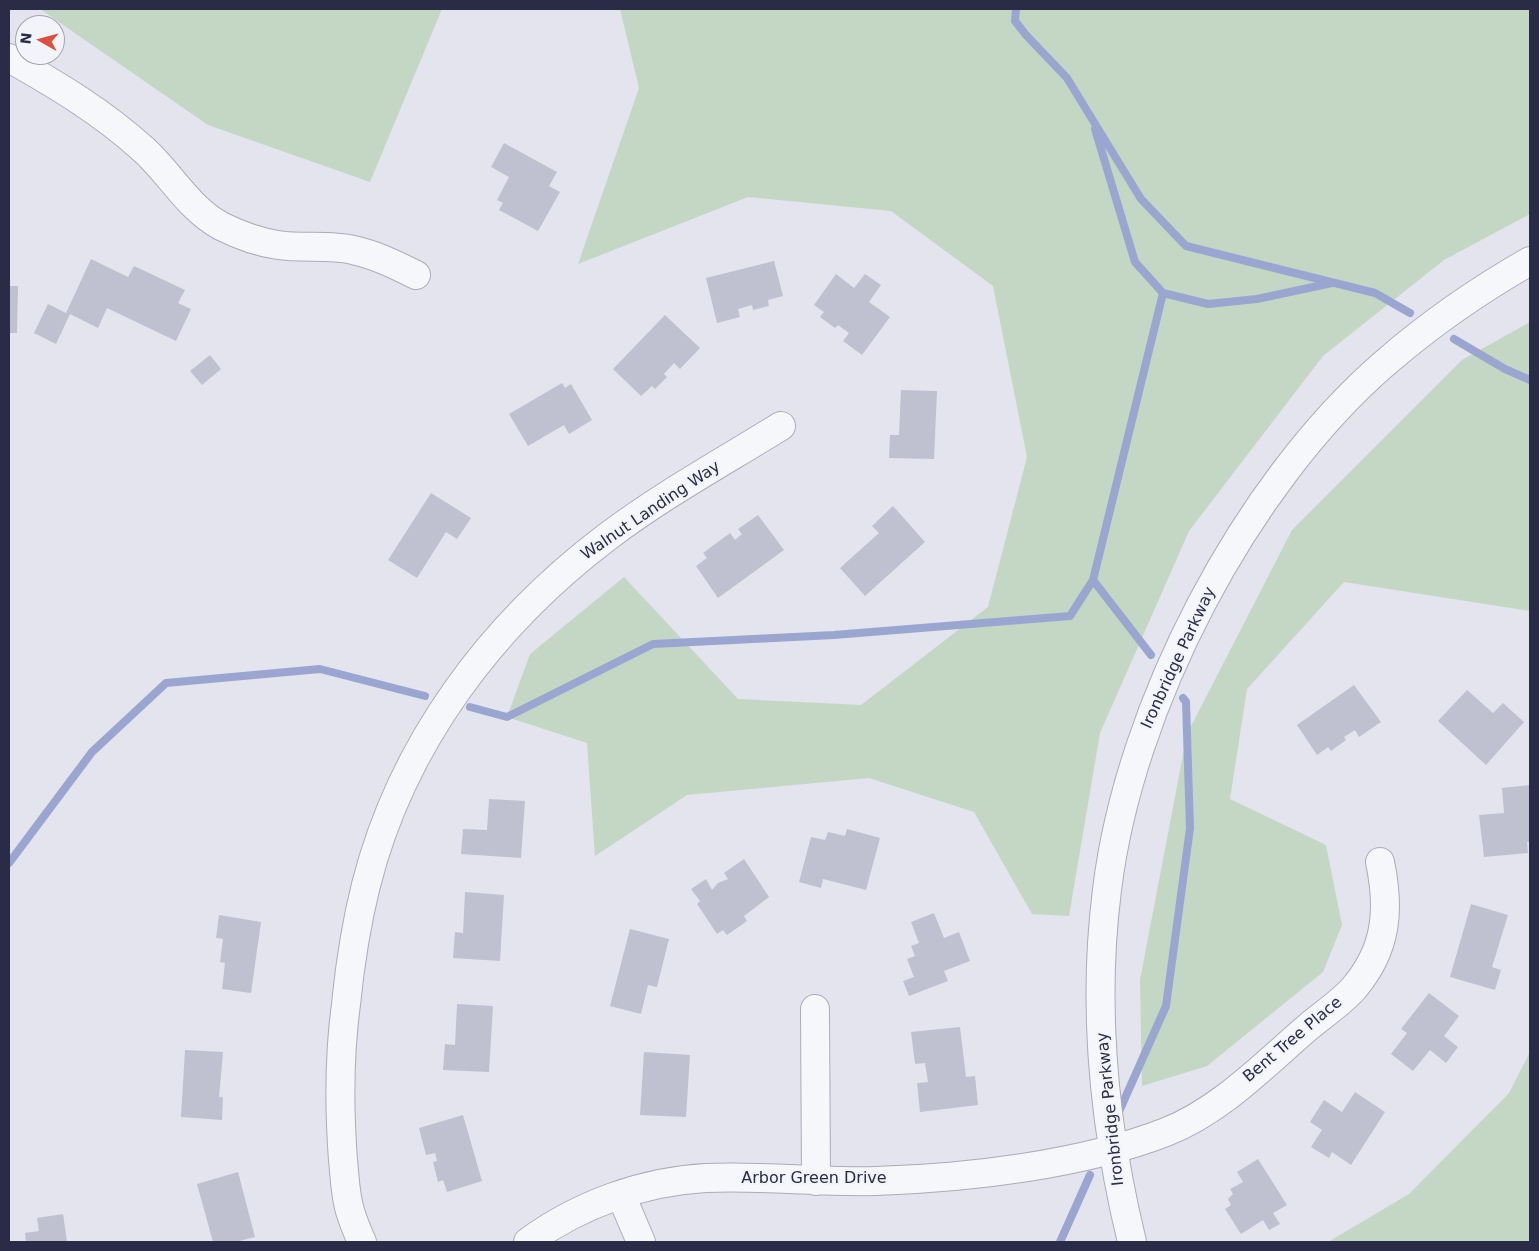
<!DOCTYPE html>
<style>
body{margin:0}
#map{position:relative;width:1539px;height:1251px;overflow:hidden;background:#e3e4ed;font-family:"DejaVu Sans",sans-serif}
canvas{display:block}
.frame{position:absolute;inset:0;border:10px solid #292b47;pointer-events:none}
.north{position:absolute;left:15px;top:15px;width:50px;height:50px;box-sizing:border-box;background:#f3f4f9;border:1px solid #a2a4b2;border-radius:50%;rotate:277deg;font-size:14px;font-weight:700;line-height:20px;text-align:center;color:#292b47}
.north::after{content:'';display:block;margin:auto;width:18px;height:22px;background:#dd503d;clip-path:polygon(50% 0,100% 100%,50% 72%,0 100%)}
</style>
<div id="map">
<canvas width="1539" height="1251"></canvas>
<div class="frame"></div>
<div class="north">N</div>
</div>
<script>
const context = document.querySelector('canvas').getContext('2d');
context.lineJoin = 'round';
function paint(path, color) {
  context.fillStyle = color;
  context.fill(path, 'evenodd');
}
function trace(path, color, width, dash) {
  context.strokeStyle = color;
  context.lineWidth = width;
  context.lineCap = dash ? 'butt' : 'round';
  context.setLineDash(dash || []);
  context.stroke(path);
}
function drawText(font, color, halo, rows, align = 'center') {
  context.font = font + ' "DejaVu Sans",sans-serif';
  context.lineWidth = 4.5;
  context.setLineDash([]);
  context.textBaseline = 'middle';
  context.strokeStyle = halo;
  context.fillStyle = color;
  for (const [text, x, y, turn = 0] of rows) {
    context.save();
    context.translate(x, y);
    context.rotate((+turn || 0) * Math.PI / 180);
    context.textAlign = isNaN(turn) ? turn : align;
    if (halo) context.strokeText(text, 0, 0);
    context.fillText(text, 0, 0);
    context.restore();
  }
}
const green = new Path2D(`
 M40,9h402l-72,173 -162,-57z
 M620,9h910v205l-86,46 -121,96 -134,175 -89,202 -31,183 -37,-2 -58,-102 -105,-34 -182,17 -92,61 -8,-113 -80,-26 23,-63 94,-77 114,122 123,6 127,-98 39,-150 -34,-171 -102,-75 -143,-14 -170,67 61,-176z
 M1530,322v289l-186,-29 -97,107 -17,110 96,46 16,80 -19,47 -116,94 -65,20 -2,-106 47,-246 105,-204 170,-170z
 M1530,1052v190h-202l81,-48 100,-101z`);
const stream = new Path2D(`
 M1016,9l-1,12 11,14 41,43 74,121 45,47 189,47 35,20
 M1095,129l40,133 28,31 45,11 49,-5 75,-16
 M1454,339l51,30 25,11
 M1151,655l-58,-75 70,-287
 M470,707l37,10 146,-73 181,-9 236,-19 23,-36
 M9,863l83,-111 74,-69 154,-14 105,27
 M1117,1116l49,-110 24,-178 -4,-126 -3,-4
 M1060,1242l30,-67`);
const building = new Path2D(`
 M504,143l53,29 -8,14 11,6 -22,39 -39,-21 4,-7 -6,-3 12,-23 -18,-10z
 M91,259l37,18 6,-11 51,24 -7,13 13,6 -15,32 -69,-33 -9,20 -28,-14 -14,30 -22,-11 14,-29 18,9z
 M774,261l9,35 -15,4 1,6 -16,4 -1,-5 -14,4 2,8 -23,6 -11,-45z
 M836,274l18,14 11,-14 16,11 -12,17 21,15 -28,38 -19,-14 6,-8 -11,-8 -3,3 -15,-11 4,-5 -10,-7z
 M9,286h9l-1,47h-8z
 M665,315l35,33 -20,21 -6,-6 -10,11 3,3 -12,12 -3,-3 -11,10 -28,-27z
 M210,355l11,14 -19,16 -12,-14z
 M562,383l3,5 6,-4 21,36 -23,14 -5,-9 -36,21 -19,-32z
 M901,390l36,1 -3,68 -45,-1 1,-23h9z
 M431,493l40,25 -14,21 -11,-7 -29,46 -29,-18z
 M893,506l32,36 -60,54 -25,-28 39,-35 -7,-7z
 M758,515l26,35 -66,48 -22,-32 11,-8 -4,-5 27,-20 5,7 7,-6 -4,-5z
 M1354,685l27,37 -22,15 -4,-7 -11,7 2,3 -15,11 -3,-4 -11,8 -20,-30z
 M1467,690l26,23 10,-10 21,19 -38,43 -48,-44z
 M1530,785v57h-3l1,11 -44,4 -5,-42 25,-2 -2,-25z
 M489,799l36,2 -4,57 -60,-4 2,-25 24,1z
 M847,829l33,9 -14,52 -43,-11 -2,9 -22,-6 12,-45 14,3 3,-8 17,4z
 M744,859l25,38 -25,19 3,5 -20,14 -4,-5 -6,4 -20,-30 3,-3 -9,-12 15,-10 6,11 6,-7 10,-4 -4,-6z
 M465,892l39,3 -4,66 -47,-3 2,-26 8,1z
 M1471,904l37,11 -16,52 9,3 -6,20 -45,-13z
 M934,913l10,25 15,-6 11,29 -26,10 4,10 -39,15 -6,-15 11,-4 -7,-18 8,-3 -4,-10 8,-3 -8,-21z
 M219,915l42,7 -10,71 -29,-4 3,-26 -5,-1 3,-23 -7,-1z
 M630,929l39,10 -12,48 -9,-2 -7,29 -31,-8z
 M1429,993l30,23 -15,20 14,11 -12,16 -16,-13 -17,21 -22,-17 16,-21 -6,-4z
 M457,1004l36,2 -4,66 -46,-2 2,-26 10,1z
 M960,1027l6,50 9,-1 3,29 -58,7 -3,-29 11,-1 -3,-19 -10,1 -4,-32z
 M185,1050l38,2 -4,45h4l-1,23 -41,-3z
 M644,1052l46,3 -4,62 -46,-2z
 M1355,1092l30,20 -34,53 -19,-13 -3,6 -18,-11 11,-17 -12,-8 14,-22 18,12z
 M463,1115l19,66 -35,11 -4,-12 -5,2 -5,-20 4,-1 -2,-8 -9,2 -7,-27z
 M1258,1159l29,46 -14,8 7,11 -11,6 -6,-10 -22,14 -16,-25 6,-4 -3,-6 5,-5 -3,-5 13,-7 -6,-10z
 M238,1172l17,65 -20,5h-22l-16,-58z
 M63,1214l4,28h-41l-1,-9 14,-2 -2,-13z`);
const minor = new Path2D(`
 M9,58c48,27 93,54 134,91 27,24 45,59 78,77 18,9 37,16 57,19 25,4 51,-1 75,5 23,5 43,15 63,25
 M815,1009l1,172
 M621,1195l20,47
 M362,1242c-4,-9 -8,-18 -11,-28 -6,-17 -6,-36 -8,-54 -4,-53 -4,-104 3,-156 4,-40 10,-79 20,-119 36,-142 126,-261 241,-348 54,-41 116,-75 174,-111
 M528,1242c50,-37 116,-61 178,-64 56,-3 114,5 170,3 92,-3 205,-16 290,-49 54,-21 98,-67 141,-104 15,-13 34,-25 47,-40 33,-39 36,-78 26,-126
 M1132,1242c-28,-115 -40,-234 -25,-352 22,-183 138,-406 278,-527 45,-39 94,-73 145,-102`);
const streetNames = [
 ["Walnut Landing Way",651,511,-34],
 ["Ironbridge Parkway",1179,658,-65],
 ["Bent Tree Place",1293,1040,-40],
 ["Ironbridge Parkway",1111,1109,-96],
 ["Arbor Green Drive",814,1179]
];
paint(green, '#c3d7c4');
trace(stream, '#9ba6d0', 8);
paint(building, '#bfc1d0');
trace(minor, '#abacbb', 30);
trace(minor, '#f6f7fa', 28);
drawText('16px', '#292b47', '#f3f4f9', streetNames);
</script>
